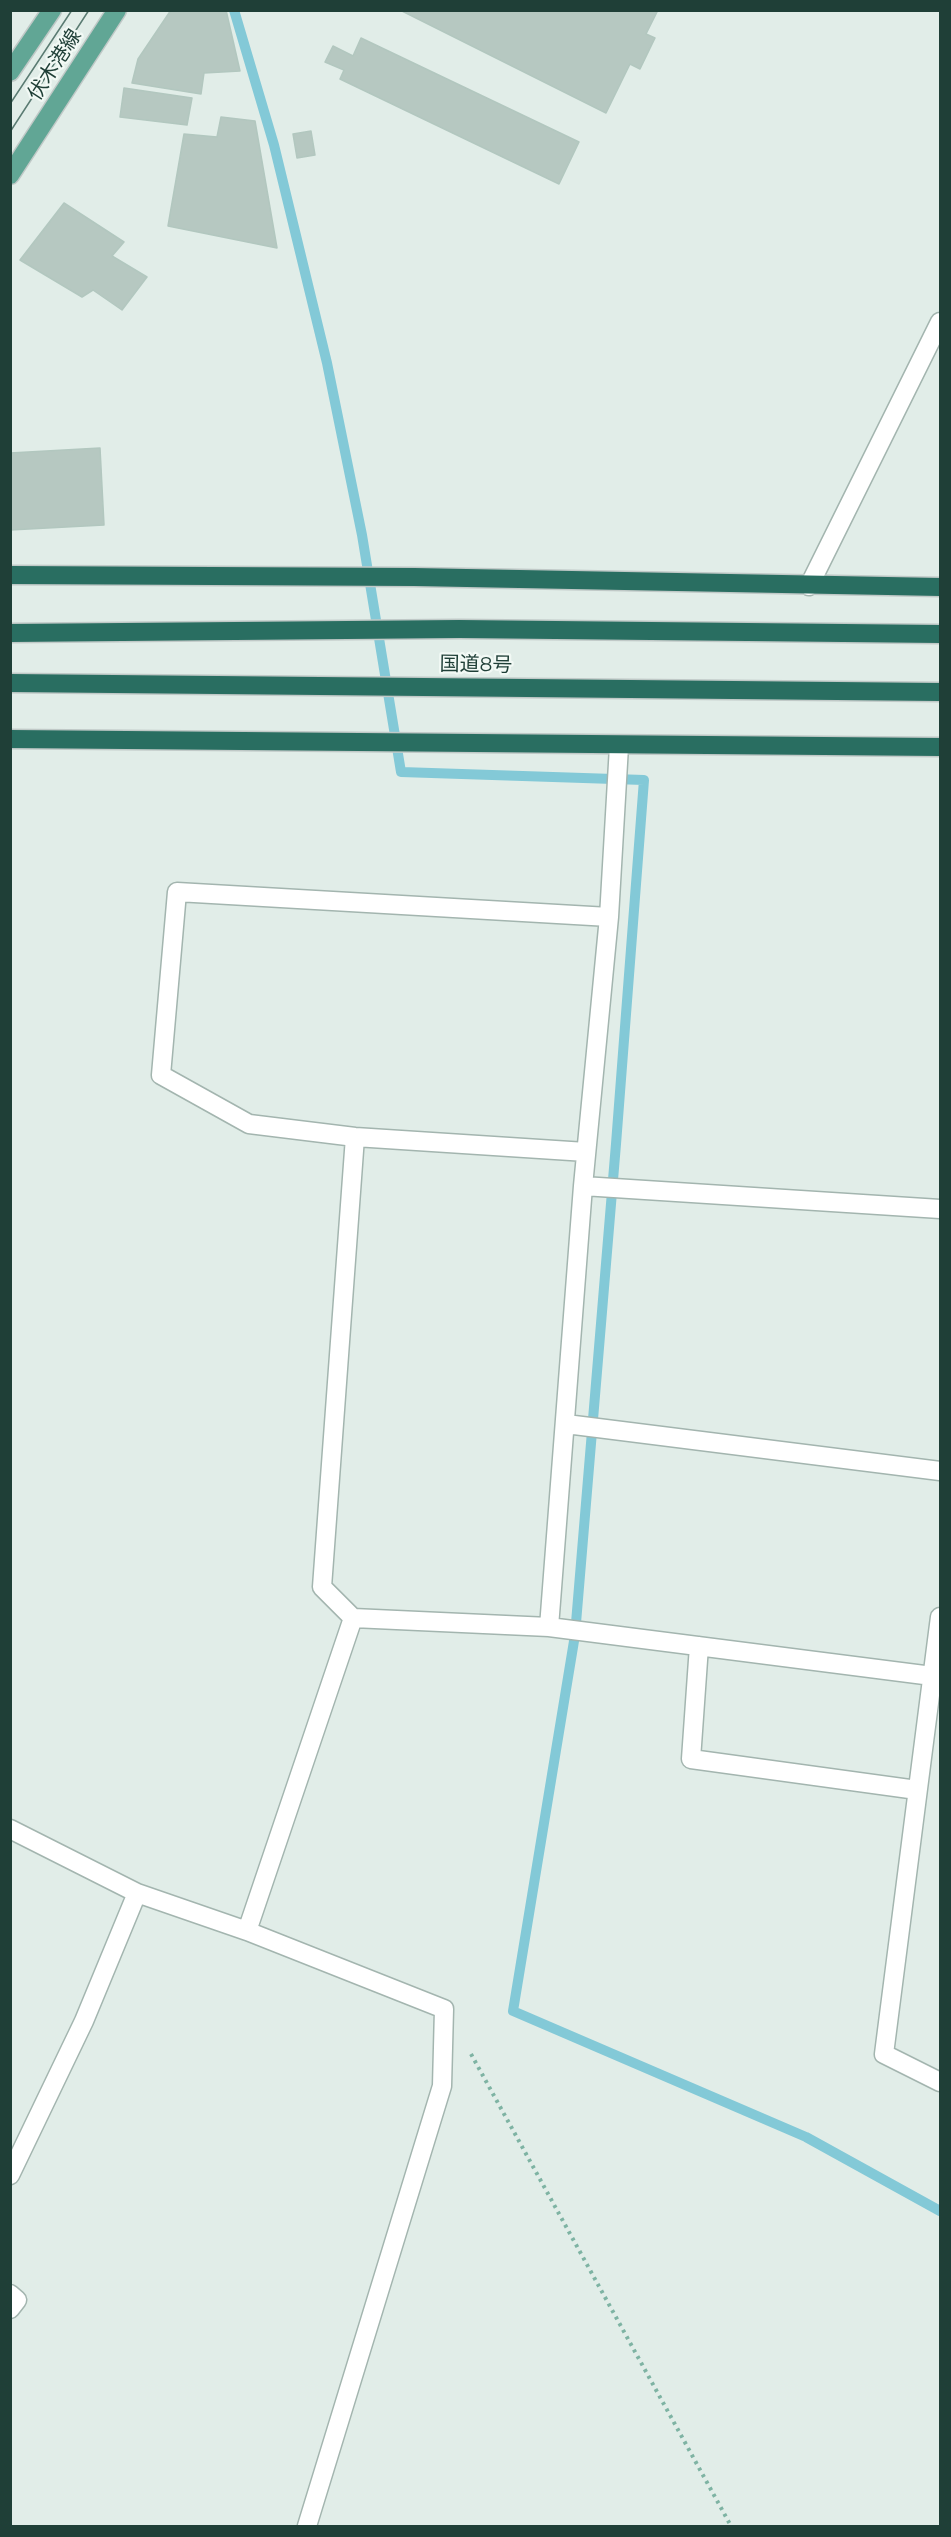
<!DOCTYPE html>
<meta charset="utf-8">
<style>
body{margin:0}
#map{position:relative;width:951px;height:2537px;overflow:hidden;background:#e1ede8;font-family:Montserrat,sans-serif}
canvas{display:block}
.frame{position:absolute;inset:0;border:12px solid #1f3f37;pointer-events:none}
</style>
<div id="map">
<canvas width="951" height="2537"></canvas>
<div class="frame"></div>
</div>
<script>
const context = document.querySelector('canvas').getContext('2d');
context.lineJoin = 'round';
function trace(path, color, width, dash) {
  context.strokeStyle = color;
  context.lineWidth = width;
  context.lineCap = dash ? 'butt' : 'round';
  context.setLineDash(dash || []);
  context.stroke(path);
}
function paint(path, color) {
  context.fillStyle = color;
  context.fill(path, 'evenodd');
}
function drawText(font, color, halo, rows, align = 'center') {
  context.font = font + ' Montserrat,"Noto Sans JP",sans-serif';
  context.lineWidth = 4.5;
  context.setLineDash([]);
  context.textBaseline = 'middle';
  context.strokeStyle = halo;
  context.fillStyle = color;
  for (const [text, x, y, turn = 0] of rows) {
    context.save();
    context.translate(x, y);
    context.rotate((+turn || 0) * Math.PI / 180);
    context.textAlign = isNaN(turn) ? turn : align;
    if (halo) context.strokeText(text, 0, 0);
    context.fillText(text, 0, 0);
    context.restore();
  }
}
const stream = new Path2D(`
 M234,10l40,135 53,218 35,172 39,237 243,8 -28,364 -41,491 -62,376 293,126 134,74`);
const building = new Path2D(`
 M171,10h55l14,61 -36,2 -3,21 -69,-11 6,-24z
 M400,10h258l-12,24 9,4 -15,31 -10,-5 -24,49z
 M361,38l218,104 -20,42 -219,-105 4,-9 -19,-8 8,-16 20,10z
 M124,88l68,10 -5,27 -67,-8z
 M221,117l34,4 22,127 -109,-22 16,-92 33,3z
 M311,131l4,24 -18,3 -4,-24z
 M64,203l60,39 -12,14 35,21 -25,33 -29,-20 -11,7 -62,-37z
 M100,448l4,77 -94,5v-77z`);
const path = new Path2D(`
 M471,2054l260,472`);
const minor = new Path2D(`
 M809,586l131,-264
 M609,917l10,-171
 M355,1137l-33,450 31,31 196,9 34,-441 26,-269 -432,-25 -16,183 88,49 106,13 231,15
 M583,1186l357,23
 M566,1424l374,47
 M940,1617l-56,437 56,28
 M549,1627l391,50
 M699,1646l-8,113 226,31
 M10,1829l127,64 110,38 197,78 -2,77 -135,440
 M247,1931l106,-313
 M10,2175l74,-154 53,-128
 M10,2294l7,6 -7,9`);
const major = new Path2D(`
 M10,72l42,-62
 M10,175l107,-165`);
const highway = new Path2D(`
 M10,575l404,2 526,10
 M10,633l449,-4 481,5
 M10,683l930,9
 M10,739l930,8`);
const tram = new Path2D(`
 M10,104l62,-94
 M10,132l79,-122`);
const streetNames = [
 ["伏木港線",55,65,-57],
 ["国道8号",476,665,1]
];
trace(stream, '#83c9d7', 10);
paint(building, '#b6c8c1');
trace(building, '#b2c7bf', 1.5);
trace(minor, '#a3b5af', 21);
trace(major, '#c0c9c7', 21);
trace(highway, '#c0c9c7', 21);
trace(path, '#7eb3a3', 4, [3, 4.5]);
trace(minor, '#fff', 18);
trace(major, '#61a695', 18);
trace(highway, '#296e61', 18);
trace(tram, '#5a7b72', 1.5);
drawText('20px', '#1f3f37', '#f2f9f5', streetNames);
</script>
